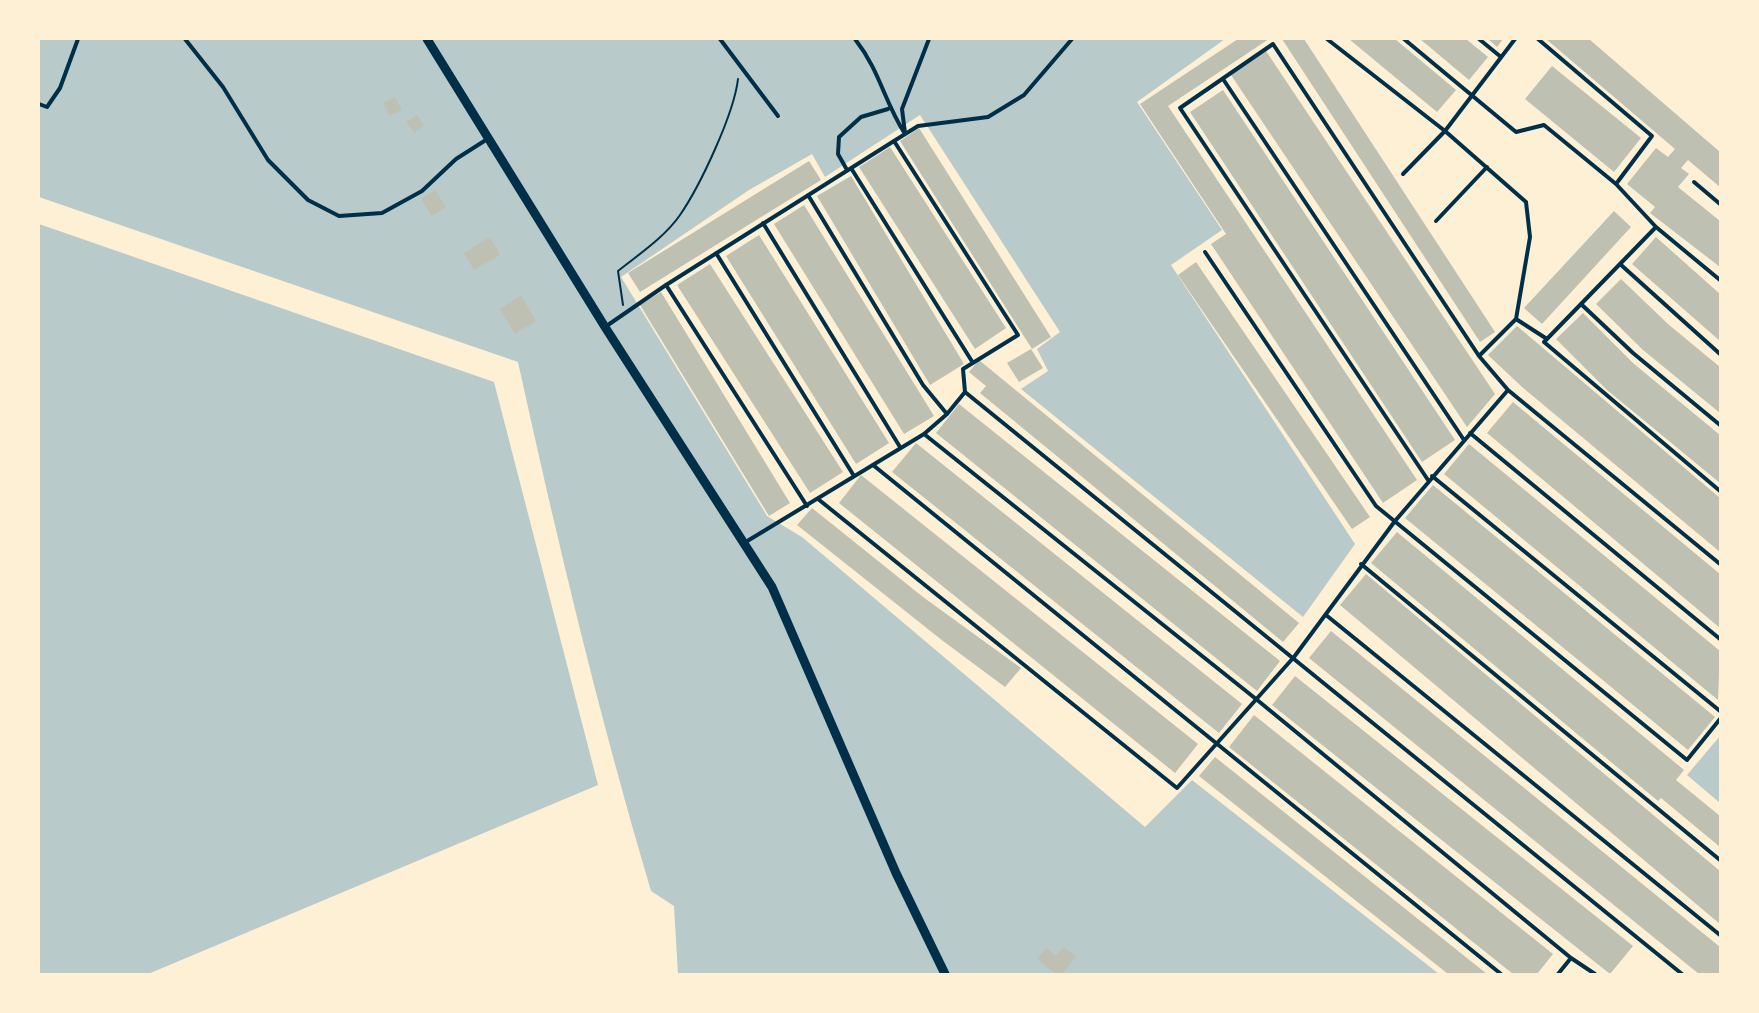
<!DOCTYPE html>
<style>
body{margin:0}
#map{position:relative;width:1759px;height:1013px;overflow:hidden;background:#fdf0d5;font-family:Barlow,sans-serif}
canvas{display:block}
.frame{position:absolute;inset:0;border:40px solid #fdf0d5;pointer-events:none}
</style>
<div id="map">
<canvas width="1759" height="1013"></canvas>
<div class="frame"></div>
</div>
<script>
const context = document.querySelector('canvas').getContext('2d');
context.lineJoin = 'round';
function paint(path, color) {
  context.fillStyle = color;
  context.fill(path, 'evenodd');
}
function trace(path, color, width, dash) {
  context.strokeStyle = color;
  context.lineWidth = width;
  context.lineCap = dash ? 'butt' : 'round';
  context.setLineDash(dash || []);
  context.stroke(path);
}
const green = new Path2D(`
 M39,39h1186l-88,63 85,128 -51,35 184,279 -52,73 -282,-228 27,-18 -11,-22 23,-17 -140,-217 -95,62 -13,-23 -63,36 -128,87 146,239 35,21 343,290 47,-47 247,194h-761l-4,-68 -23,-15c-52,-175 -94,-351 -133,-529l-479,-165z
 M39,224l455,158 104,403 -450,189h-109z
 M1720,736v67l-33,-28z`);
const building = new Path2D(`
 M1238,39h31l-101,67 249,374 -34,23 -172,-259 15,-10 -86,-130z
 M1282,39h22l191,293 -15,10z
 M1349,39h46l61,51 -19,22z
 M1420,39h46l22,18 -19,23z
 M1488,39h15l-6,8z
 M1546,39h43l131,113v35l-32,-27 -7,8 8,6 -11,13 42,34v46l-70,-54 5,-6 -28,-23 29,-36 12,9 7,-8z
 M1266,51l229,343 -28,33 -236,-352z
 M1552,66l89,72 -27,34 -89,-73z
 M1223,90l232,350 -33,22 -232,-350z
 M395,97l7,13 -12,6 -7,-13z
 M417,115l7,11 -10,7 -8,-11z
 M919,128l132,209 -19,12 -132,-208z
 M890,147l116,181 -31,21 -116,-182z
 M809,161l12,19 -181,112 -12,-19z
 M851,176l113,188 -34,21 -113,-189z
 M435,190l11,17 -14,9 -11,-17z
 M804,205l130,211 -30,18 -130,-210z
 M1614,211l17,16 -89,97 -18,-16z
 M759,235l130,208 -33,21 -130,-208z
 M490,237l10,18 -26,15 -10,-17z
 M1656,237l64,57v47l-88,-77z
 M1196,262l174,255 -18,12 -174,-254z
 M710,264l133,208 -33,21 -133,-208z
 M1621,279l47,45 52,43v46l-77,-63 -47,-46z
 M661,292l129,211 -21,13 -129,-211z
 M521,295l15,26 -21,13 -15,-25z
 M1583,313l50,50 87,72v48l-113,-93 -51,-51z
 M1517,326l203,172v54l-198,-165 -34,-32z
 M1031,349l12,19 -24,14 -12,-19z
 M979,360l320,263 -16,19 -303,-249 6,-7 -17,-14z
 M1513,402l207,172v54l-233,-195z
 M959,404l321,257 -23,30 -321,-258z
 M916,443l326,261 -23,29 -327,-261z
 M1469,444l251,207 -2,49 -274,-226z
 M861,475l337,269 -23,29 -336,-270z
 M1433,485l282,232 -27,33 -283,-232z
 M812,508l111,89 98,71 -16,19 -62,-46 -146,-116z
 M1397,532l287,238 -8,10 44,36v31l-59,-49 -3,3 -287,-238z
 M1366,574l354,297v53l-380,-319z
 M1331,631l389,316v27h-21l-390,-316z
 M1295,676l338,270 -23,28 -338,-269z
 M1254,715l299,239 -16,20h-24l-284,-227z
 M1215,757l272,217h-39l-249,-198z
 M1064,947l12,10 -14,17h-6l-19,-15 9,-11 10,8z`);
const path = new Path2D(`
 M623,305l-5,-34c20,-16 47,-34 62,-56 20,-29 54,-101 58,-136`);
const service = new Path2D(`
 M185,39l38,48 45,73 40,40 31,16 43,-3 40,-22 34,-32 33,-21
 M720,39l58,77
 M855,39c25,32 29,62 50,95
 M1327,39l118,92 81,71 4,35 -14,82
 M1404,39l112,93 28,-7 72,59 40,43 64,53
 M1479,39l22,18
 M1538,39l114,97 -36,48
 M1223,79l241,361
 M39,104l8,3 13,-19 18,-49
 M905,133l-3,-24 27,-70
 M894,141l24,-15 70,-9 36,-22 48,-56
 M851,168l122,195
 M847,170l-9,-16 1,-17 22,-20 27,-8
 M1403,174l42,-43 70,-92
 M1694,182l26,22
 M808,195l115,190 24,29
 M1436,221l51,-54
 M763,223l137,224
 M1656,227l-112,115 176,149
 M1205,252l171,254 311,254 33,-41
 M716,253l138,223
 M1620,264l100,90
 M666,285l141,221
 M1581,304l52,49 87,72
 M605,327l61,-42 228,-144 124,194 -55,34 2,23
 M1479,356l37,-37 31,20
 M1508,390l212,174
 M1470,433l250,206
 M924,434l332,265 315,259 -13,16
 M873,465l628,509
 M1432,476l288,235
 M818,499l359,289 117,-131 101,-136 113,-131 -29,-34 -206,-312 -93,64 248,372
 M744,543l180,-109 23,-20 18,-22 717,582
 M1361,564l359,296
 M1326,615l394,320
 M1571,958l24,16`);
const tertiary = new Path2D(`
 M427,39l178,288 167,260 124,286 49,101`);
paint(green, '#b9caca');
paint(building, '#bec0b2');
trace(path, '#003049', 2);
trace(service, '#003049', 4);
trace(tertiary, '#003049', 9);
</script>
